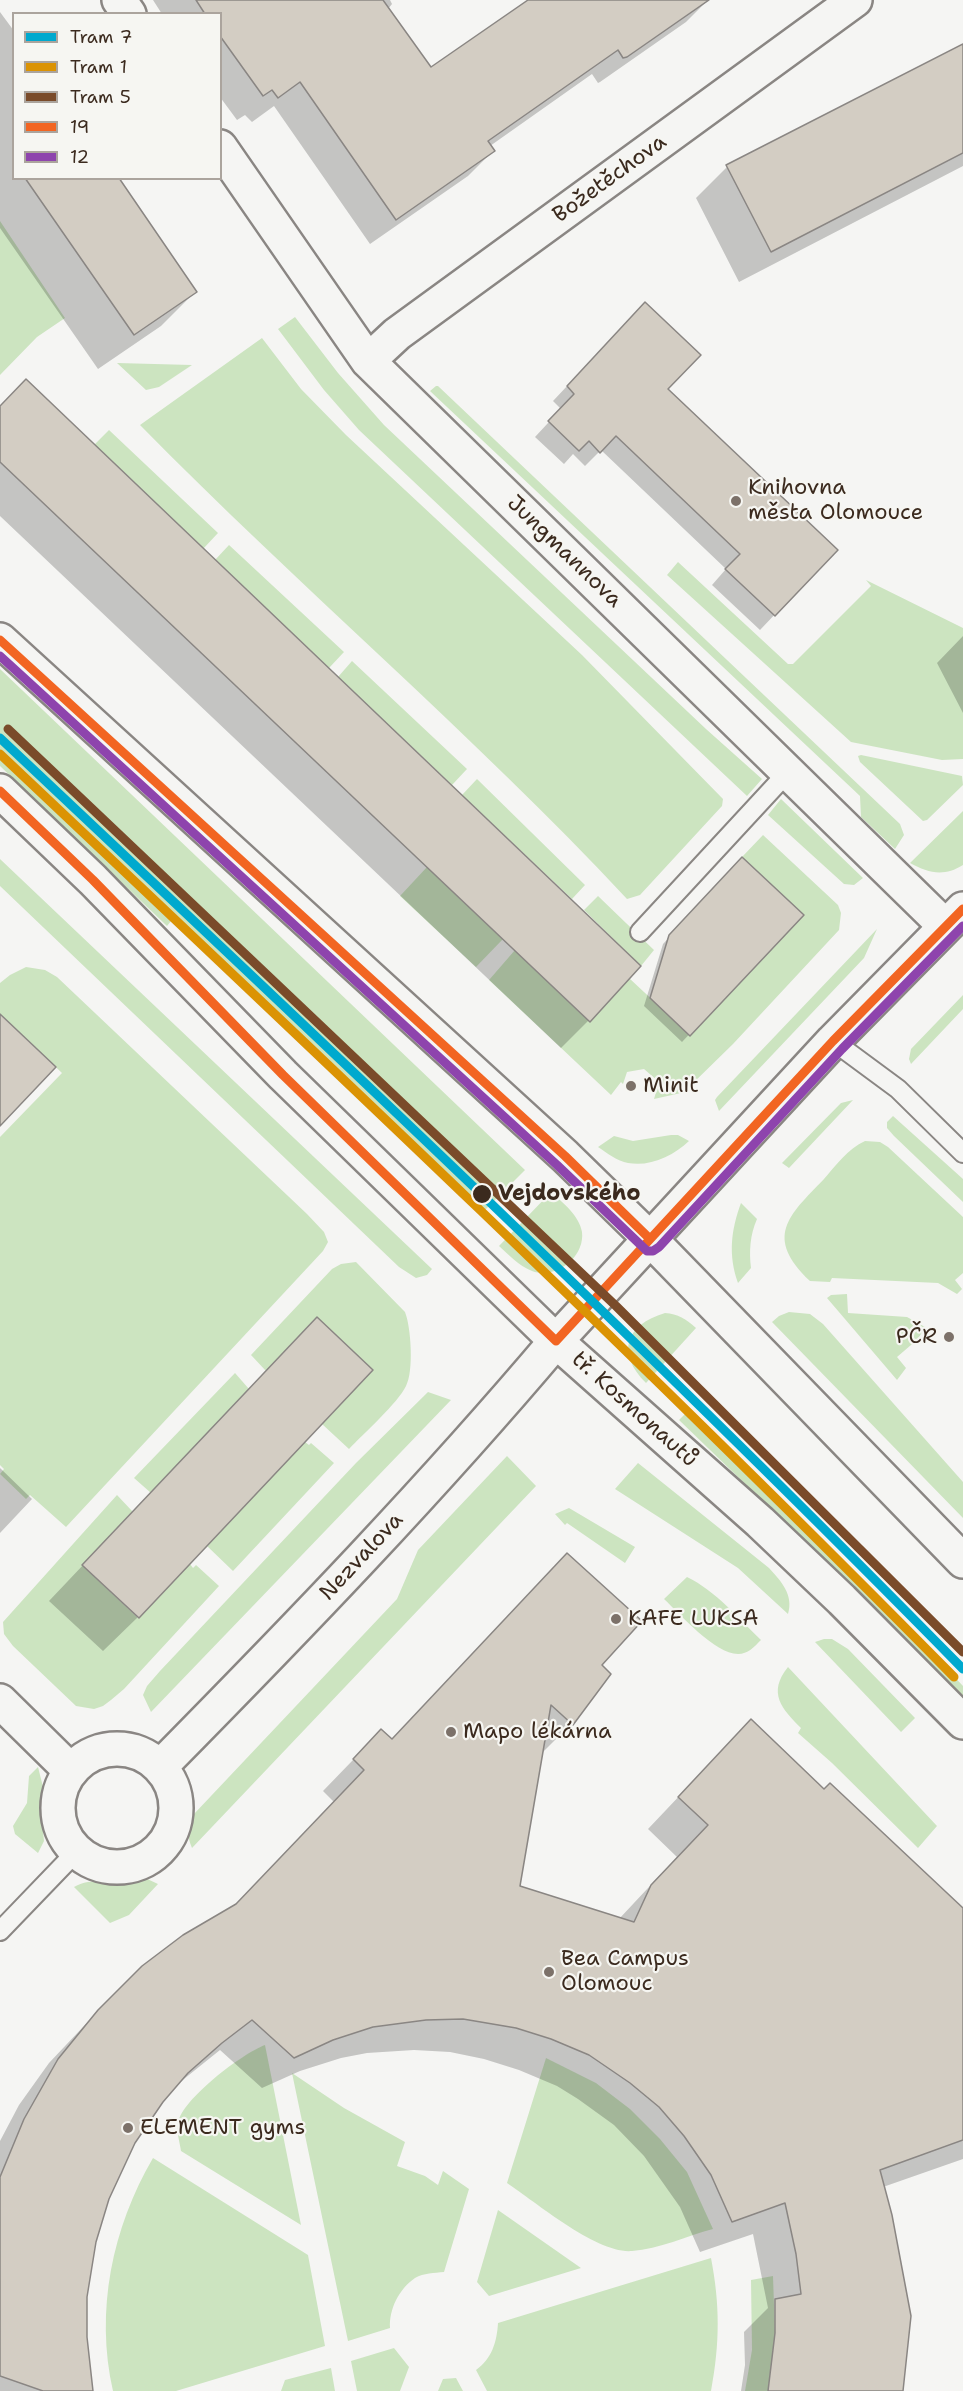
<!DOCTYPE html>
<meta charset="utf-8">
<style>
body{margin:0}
#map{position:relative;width:963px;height:2391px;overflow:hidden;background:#f5f5f3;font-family:"Shantell Sans",sans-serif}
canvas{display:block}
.legend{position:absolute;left:12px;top:12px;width:210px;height:168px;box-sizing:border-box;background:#f6f6f2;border:2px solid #aba49d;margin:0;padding:8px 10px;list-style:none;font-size:18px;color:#3b2a1e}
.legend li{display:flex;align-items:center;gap:12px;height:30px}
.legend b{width:30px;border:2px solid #aba49d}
</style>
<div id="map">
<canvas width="963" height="2391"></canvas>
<ul class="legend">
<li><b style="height:8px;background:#00a9ce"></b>Tram 7</li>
<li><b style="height:8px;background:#db9304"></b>Tram 1</li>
<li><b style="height:8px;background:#7a4b2a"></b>Tram 5</li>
<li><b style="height:8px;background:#f26522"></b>19</li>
<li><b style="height:8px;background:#8e44ad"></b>12</li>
</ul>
</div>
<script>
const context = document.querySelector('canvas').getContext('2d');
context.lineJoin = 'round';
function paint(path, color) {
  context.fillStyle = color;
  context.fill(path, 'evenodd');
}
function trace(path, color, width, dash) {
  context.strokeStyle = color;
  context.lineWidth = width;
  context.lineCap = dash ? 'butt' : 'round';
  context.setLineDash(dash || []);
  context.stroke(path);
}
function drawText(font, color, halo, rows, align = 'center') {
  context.font = font + ' "Shantell Sans",sans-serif';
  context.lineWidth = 4.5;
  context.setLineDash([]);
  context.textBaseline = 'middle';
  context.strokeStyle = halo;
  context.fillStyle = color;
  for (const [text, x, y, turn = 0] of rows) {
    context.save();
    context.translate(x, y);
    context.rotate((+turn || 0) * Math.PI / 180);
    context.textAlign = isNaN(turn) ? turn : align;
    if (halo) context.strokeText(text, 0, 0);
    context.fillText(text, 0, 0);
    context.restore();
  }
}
const green = new Path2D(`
 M0,221l65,97 -28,19 -37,38z
 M295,317l43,56 46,52 322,304 56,50 -15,17 -388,-366 -35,-40 -46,-61z
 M262,338l39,51 45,46 236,220 141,144 -1,7 -82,89 -13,4c-155,-166 -328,-312 -487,-474z
 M117,363l75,2 -33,22 -13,3z
 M436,386h2l462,438 4,11 -9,14 -34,-32 -1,-21 -430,-405z
 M109,430l109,103 -15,16 -109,-104z
 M229,545l115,107 -15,16 -114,-108z
 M678,562l110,102h5l78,-78 -5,-6 97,48v131l-21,1 -91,-18 -184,-167z
 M352,661l115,108 -15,16 -114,-108z
 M0,669l525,501 -40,40 -309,-295 -9,11 -167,-160z
 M861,755l101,21 1,9 -36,35 -4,1 -63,-59 -2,-6z
 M477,779l108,106 -13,14 -110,-104z
 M781,799l82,79 -9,7 -10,-1 -76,-69z
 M963,811v54c-19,12 -35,8 -53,-2z
 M763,835l75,70 3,8 -2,17 -106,114 -46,45 -6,4 -27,6 5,-17 -15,-13 -17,3 -4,12 -2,-2 -10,13 -122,-115 26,-30 114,28 61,57 114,-120 -62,-58z
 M0,859l432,410 -5,6 -11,3 -17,-11 -399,-381z
 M427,867l76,72 -27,28 -76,-71z
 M598,896l56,54 -13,16 -57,-56z
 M877,929l-13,29 -145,153 -4,-11 2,-3z
 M26,967l19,3 12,7 250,237 17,18 4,10 -5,9 -257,276 -36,-32 -4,4 -26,-25 4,-5 -4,-4v-328l62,-64 -62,-59v-31l10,-8z
 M963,995v14l-52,55 -2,-5 2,-10z
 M853,1100l-64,68 -7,-5 59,-60z
 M893,1116l70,63v23l-69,-66 -7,-8v-6z
 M671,1135h7l11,6c-16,15 -39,26 -61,22 -11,-2 -21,-10 -30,-16l16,-11 19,5z
 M865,1141l15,1 8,5 75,70v56l-8,7 7,9 -5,5 -19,-11 -106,-5 -2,4 -20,-1c-46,-44 -22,-65 14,-102 12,-14 24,-30 41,-38z
 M551,1192c12,11 28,23 31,40 3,25 -26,48 -50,39 -13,-5 -23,-16 -33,-25z
 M741,1203l16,16c-7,16 -8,32 -6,49l-13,15c-10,-28 -7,-53 3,-80z
 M356,1262l49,50c6,15 9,59 1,74 -8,17 -43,48 -57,63l-27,-25 51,-54 -56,-53 -51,54 -15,-16 81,-86 9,-5z
 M847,1294l1,19 59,4 18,10 -7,12 -21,18 9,11 -9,12 -70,-82 4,-3z
 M789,1312l21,2 13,10 140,158v36l-191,-196 7,-6z
 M665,1313c13,1 21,6 31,15l-50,55c-30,-30 -21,-58 19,-70z
 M235,1373l14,16 -98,104 -17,-15z
 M428,1392l23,8 -300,312 -8,-17 4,-9 13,-15 196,-208z
 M689,1410c93,90 186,181 274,276v15l-104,-107 -180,-174z
 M305,1442l4,3 2,-2 23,20 -101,108 -26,-25z
 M507,1456l29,30 -344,362c-5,-12 -6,-23 2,-34l203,-215 21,-49z
 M638,1463l131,105c12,13 25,27 19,46l-50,-46 -123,-79z
 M117,1495l16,17 -51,53 56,53 52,-54 3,4 3,-3 23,21 -95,103 -13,11 -8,6 -9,3 -18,-3 -63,-60 -9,-12 -1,-12z
 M569,1508l66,39 -10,16 -58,-40 -2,2 -10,-11z
 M687,1577c29,14 51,41 74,63 -7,7 -13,14 -23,14 -23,0 -58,-40 -74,-55z
 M824,1639h8l16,10 67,69 -14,14 -86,-90z
 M788,1667l149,159 -19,22 -86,-85 -34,-30 3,-5c-19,-19 -34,-35 -13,-61z
 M38,1767l5,20 -2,24 3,30 -6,12 -23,-19 -2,-8 14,-23 2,-27z
 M143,1877l15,7 -29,31 -19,8 -36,-36c14,-8 24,-5 39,-5 10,0 21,-3 30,-5z
 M265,2045l36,180 -120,-74c-1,-8 -5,-20 -3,-28 4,-24 65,-70 87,-78z
 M546,2058l50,25 34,26 30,30 27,33 26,57c-26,7 -54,20 -81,22 -35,3 -95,-48 -125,-68z
 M292,2073l52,35 61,34 -8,24 28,10 13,9 5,-14 26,18 -25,83c-10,1 -20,1 -29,6 -16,11 -26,31 -25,50l-42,13z
 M153,2158l155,97 17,91 -149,45h-63c-18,-80 -1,-163 40,-233z
 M498,2210l83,58 -92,28 -12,-14z
 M711,2258c9,47 9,85 0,133h-224l-11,-21c16,-11 21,-29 22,-47z
 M773,2276l2,57 -7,58h-23l7,-41 -1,-70z
 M394,2348l15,19 -9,24h-43l-6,-30z
 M331,2368l4,23h-54l4,-11z
 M456,2378l7,13h-25l5,-12z`);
const shadow = new Path2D(`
 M153,0h237l2,4 -4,5 43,60 100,-69h177l-22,22 -86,60 -2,1 -6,-9 -102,72 3,5 -25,25 -98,68 -96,-138 -22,16 -7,-7 -8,5 -17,-23v-83h-58z
 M0,12l14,19v147h102l79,114 -34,34 -63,43 -98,-141z
 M963,44v122l-224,116 -43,-84 31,-31z
 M631,318l35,72 170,160 -76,80 -48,-45 14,-16 -125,-119 -16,16 -12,-12 -9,10 -29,-27 26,-28 -8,-8z
 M0,406l589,614 -28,28 -561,-532z
 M963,636v77l-26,-50z
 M735,866l67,49 -120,127 -38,-36 19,-62z
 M283,1354l-145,263 -35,34 -54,-50z
 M0,1468l32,31 -32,34z
 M600,1665l9,9 -38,50 -30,30 -22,133 100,32 58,-62 -29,-28 72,-76 104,38 139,119v249l-80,28 17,204h-159l4,-26 -1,-33 24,-24 -15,-74 -53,18 -20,-45 -36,-51 -30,-31 -36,-26 -21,-13 -38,-16 -35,-11 -34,-7 -36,-2 -47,3 -26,5 -41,13 -38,17 -42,-38 -46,37 -40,55 -17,33 -18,48 -8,37 -6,50 1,40 6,41h-92v-250l19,-36 30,-42 50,-53 135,-103 100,-105 -11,-11 58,-60 10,9z`);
const building = new Path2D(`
 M196,0h187l48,67 97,-67h181l-82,57 -4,1 -5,-8 -130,91 7,10 -99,69 -96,-138 -22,16 -6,-8 -9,6 -43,-60v-22h-15z
 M963,44v109l-192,99 -45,-87z
 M25,178h94l78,114 -63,43z
 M645,302l56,53 -33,34 170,161 -63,66 -50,-47 15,-15 -124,-118 -16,17 -11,-12 -10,10 -31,-30 26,-27 -7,-8z
 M26,379l615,587 -51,56 -590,-560v-56z
 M742,857l62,58 -114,121 -40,-38 19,-63z
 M0,1014l56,53 -56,59z
 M317,1317l56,53 -234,248 -57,-53z
 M567,1553l75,68 -40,44 9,9 -38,51 -22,-20 -31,181 114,36 17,-37 57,-60 -30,-28 73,-78 73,70 6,-6 133,125v232l-83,30 12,45 19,101 -8,75h-135l7,-58v-34l26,-5 -5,-40 -11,-51 -53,19 -21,-47 -27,-39 -25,-29 -29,-24 -41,-28 -38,-16 -35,-11 -53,-9 -37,1 -53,7 -40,13 -39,18 -42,-38 -30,23 -34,30 -25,29 -28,41 -26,56 -13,43 -9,55v40l6,54h-50l-43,-15v-199l24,-58 34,-60 40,-49 44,-44 41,-31 53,-31 128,-134 -11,-11 28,-30 11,10z`);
const service = new Path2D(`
 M640,932l148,-160
 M833,1041l65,48 65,64
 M0,1931l77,-80`);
const minor = new Path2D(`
 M119,0l10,14
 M220,147l148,214 577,565
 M368,361l29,-27 458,-334
 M0,1701l71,70
 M58 1808a59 59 0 1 1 118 0a59 59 0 1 1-118 0Z
 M161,1766c136,-138 270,-277 395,-425`);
const tertiary = new Path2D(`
 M0,640l565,516 85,83 313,322
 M0,791l93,89 190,195 273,266 204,181 82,78 121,122
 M556,1341l277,-300 130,-132`);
const bus1 = new Path2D(`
 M0,640l565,516 85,83
 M0,791l93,89 190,195 273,266 277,-300 130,-132`);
const bus2 = new Path2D(`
 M0,656l557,509 90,86h6l6,-4 183,-198 121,-123`);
const tram1 = new Path2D(`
 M0,738c325,306 650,612 963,931`);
const tram2 = new Path2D(`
 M0,754c322,304 644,608 954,923`);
const tram3 = new Path2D(`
 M8,729l608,577 347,346`);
const markers = [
 [736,501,6,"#7c7169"],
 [631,1086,6,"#7c7169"],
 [482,1194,10,"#3b2a1e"],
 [949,1337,6,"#7c7169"],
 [616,1619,6,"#7c7169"],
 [451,1732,6,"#7c7169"],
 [549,1972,6,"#7c7169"],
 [128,2128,6,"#7c7169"]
];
const streetNames = [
 ["Božetěchova",610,179,-36],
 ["Jungmannova",564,552,44],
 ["tř. Kosmonautů",634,1410,42],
 ["Nezvalova",362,1557,-47]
];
const poiNames = [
 ["Knihovna",748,488],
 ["města Olomouce",748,513],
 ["Minit",643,1086],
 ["PČR",937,1337,"right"],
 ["KAFE LUKSA",628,1619],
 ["Mapo lékárna",463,1732],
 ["Bea Campus",561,1959],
 ["Olomouc",561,1984],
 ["ELEMENT gyms",140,2128]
];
const stopNames = [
 ["Vejdovského",498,1194]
];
paint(green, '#cce4c0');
paint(shadow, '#0003');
paint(building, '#d3cdc3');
trace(building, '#8a8683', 1.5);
trace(service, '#8a8683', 22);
trace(minor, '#8a8683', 38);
trace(tertiary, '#8a8683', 38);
trace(service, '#f5f5f3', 18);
trace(minor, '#f5f5f3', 33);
trace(tertiary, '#f5f5f3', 33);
trace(bus1, '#f26522', 9);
trace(bus2, '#8e44ad', 9);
trace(tram1, '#00a9ce', 9);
trace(tram2, '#db9304', 9);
trace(tram3, '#7a4b2a', 9);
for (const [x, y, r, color] of markers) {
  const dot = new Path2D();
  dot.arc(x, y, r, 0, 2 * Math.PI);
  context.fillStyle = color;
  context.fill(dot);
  trace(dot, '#f6f6f2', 2);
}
drawText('22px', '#3b2a1e', '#f6f6f2', streetNames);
drawText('22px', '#3b2a1e', '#f6f6f2', poiNames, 'left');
drawText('bold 22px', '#3b2a1e', '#f6f6f2', stopNames, 'left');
</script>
